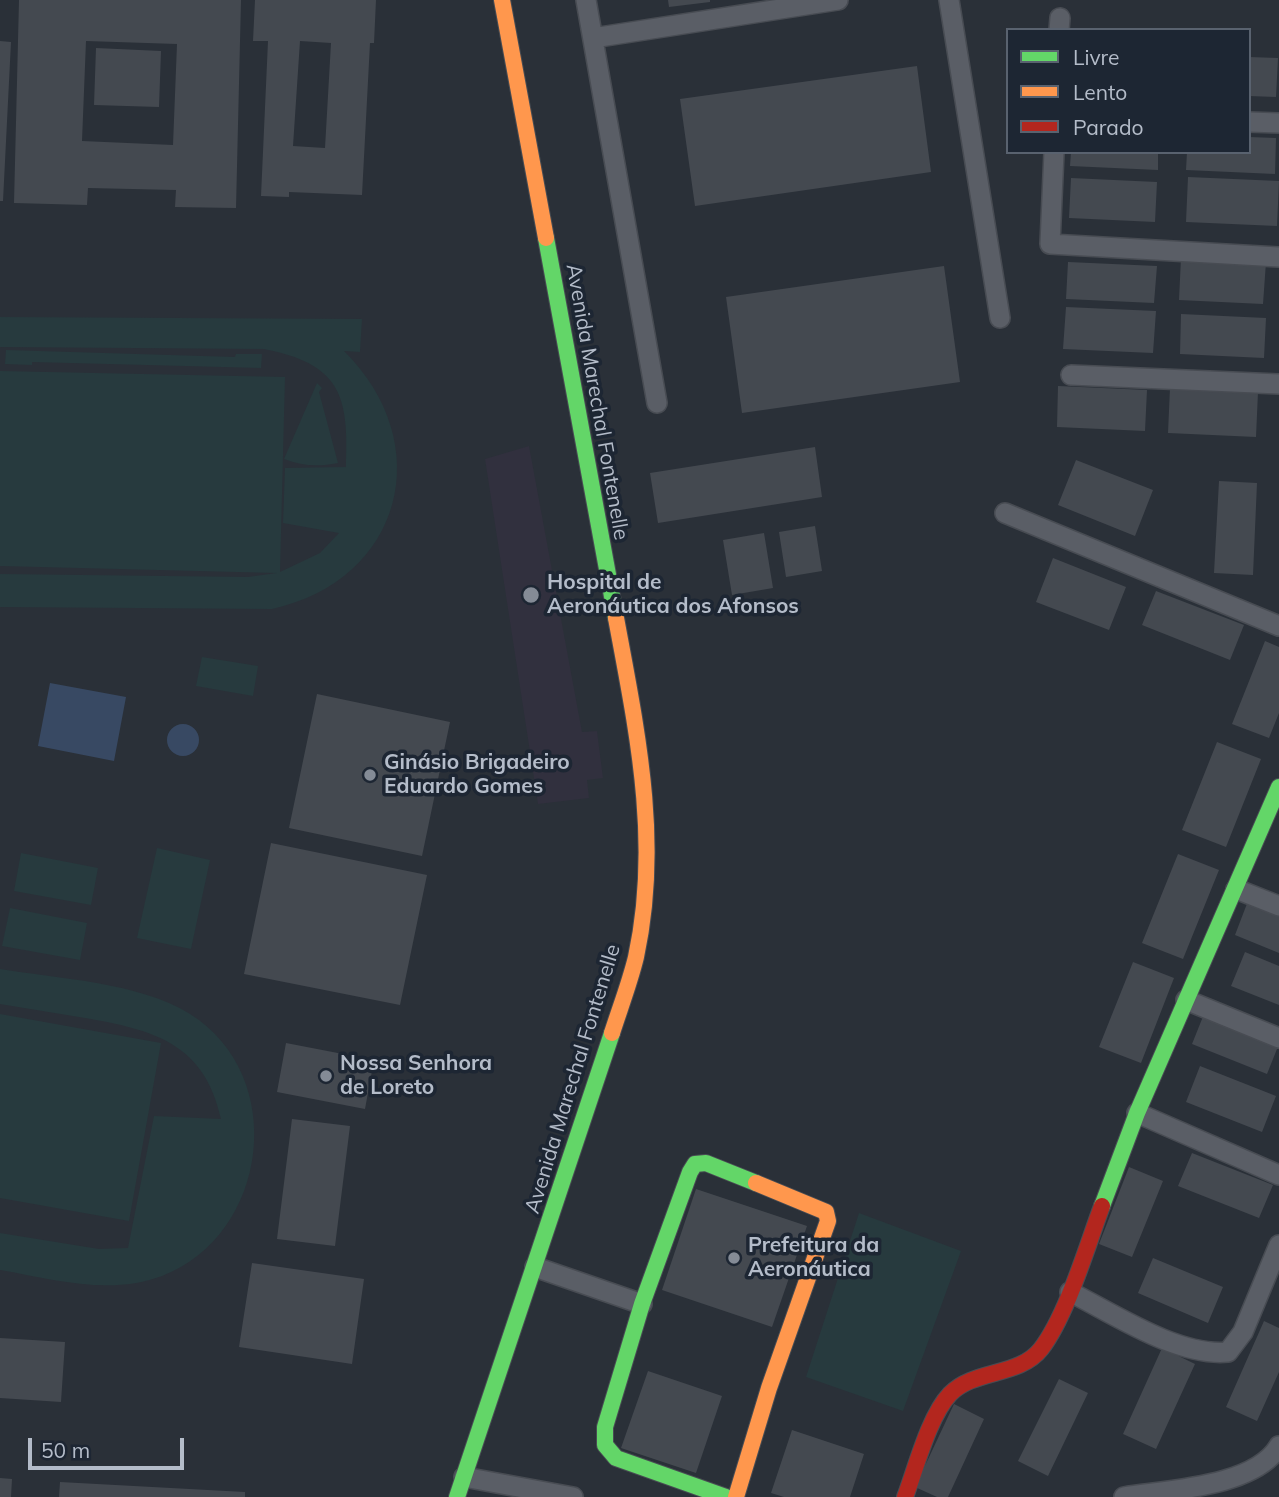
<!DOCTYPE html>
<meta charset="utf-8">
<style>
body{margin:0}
#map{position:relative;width:1279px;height:1497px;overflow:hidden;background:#2a3038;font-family:Mulish,sans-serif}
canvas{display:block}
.legend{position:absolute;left:1006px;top:28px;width:245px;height:126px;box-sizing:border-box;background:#1d2633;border:2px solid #59626f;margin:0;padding:9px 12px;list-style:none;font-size:21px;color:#b4bcc9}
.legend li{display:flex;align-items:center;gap:14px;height:35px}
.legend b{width:35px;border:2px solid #59626f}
.scale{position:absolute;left:28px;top:1438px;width:156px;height:32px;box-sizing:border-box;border:4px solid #b4bcc9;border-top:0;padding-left:9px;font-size:21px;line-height:24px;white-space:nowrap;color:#b4bcc9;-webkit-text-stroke:5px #1d2633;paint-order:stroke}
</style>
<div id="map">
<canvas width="1279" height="1497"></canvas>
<ul class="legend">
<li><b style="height:9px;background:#63d668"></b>Livre</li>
<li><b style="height:9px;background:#ff974d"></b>Lento</li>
<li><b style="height:9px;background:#b3261e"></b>Parado</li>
</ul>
<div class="scale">50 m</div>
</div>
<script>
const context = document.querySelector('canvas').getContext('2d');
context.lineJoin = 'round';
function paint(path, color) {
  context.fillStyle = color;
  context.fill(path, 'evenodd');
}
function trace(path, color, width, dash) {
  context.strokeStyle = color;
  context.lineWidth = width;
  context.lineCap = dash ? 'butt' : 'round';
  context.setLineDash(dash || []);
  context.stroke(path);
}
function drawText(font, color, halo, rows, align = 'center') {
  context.font = font + ' Mulish,sans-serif';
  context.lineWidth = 7;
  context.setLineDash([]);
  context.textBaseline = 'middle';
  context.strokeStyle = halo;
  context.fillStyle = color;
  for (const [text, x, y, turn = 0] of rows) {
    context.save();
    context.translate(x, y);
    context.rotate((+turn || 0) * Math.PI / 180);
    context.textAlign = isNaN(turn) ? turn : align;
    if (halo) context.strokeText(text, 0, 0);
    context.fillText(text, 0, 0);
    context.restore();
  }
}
const medical = new Path2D(`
 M529,446l53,286 15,-1 6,47 -16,2 2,18 -51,6 -53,-345z`);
const green = new Path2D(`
 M0,317l362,2 -2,33 -16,-1c94,93 59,229 -72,258l-272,-2v-33l248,3 29,-4 -277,-7v-195l285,6 -5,195 40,-19 19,-20 -56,-10 2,-55 61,-1c3,-71 -5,-103 -82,-118l-264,-2z
 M6,350l229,7 1,-3h26l-1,14 -229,-6v3l-27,-1z
 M317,383l5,5 -3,4 19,71c-20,4 -36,3 -54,-4z
 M202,657l56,9 -5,30 -57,-10z
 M157,848l53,12 -19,89 -54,-11z
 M21,853l77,15 -7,37 -77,-14z
 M10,908l77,15 -7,37 -78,-14z
 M0,969c59,10 139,13 190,45 99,62 79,221 -28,262 -53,20 -109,3 -162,-6v-37l99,16 29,-1 26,-132 67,3c-16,-73 -63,-88 -130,-100 -30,-5 -61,-10 -91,-15z
 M0,1014l161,29 -32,178 -129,-23z
 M859,1213l102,38 -58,160 -97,-34z`);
const water = new Path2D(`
 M50,683l76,14 -12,64 -76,-15z
 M167 740a16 16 0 1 1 32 0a16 16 0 1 1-32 0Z`);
const building = new Path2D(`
 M19,0h222l-5,208 -61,-1 1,-17 -88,-2 -1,17 -73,-2zM86,41l91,3 -4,101 -91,-4z
 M255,0h121l-2,43h-4l-8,152 -73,-3v5l-28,-1 7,-155h-15zM300,41l31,2 -6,105 -32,-2z
 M668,0h42v2l-41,5z
 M0,41l11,1 -8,159h-3z
 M96,48l65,3 -2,56 -65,-2z
 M1249,57l29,1 -2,39 -27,-1z
 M917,66l14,106 -236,34 -15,-107z
 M1249,137l27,1 -1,36 -89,-4 1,-18h62z
 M1071,152h87v18l-88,-4z
 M1188,177l91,4 -2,45 -91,-4z
 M1071,178l86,4 -2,40 -86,-4z
 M1181,258l85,4 -3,42 -84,-4z
 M1068,262l89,4 -3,37 -88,-4z
 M944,266l16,116 -218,31 -16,-116z
 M1066,307l90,4 -3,42 -90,-4z
 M1181,314l85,4 -2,40 -84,-4z
 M1058,386l89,4 -2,41 -88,-4z
 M1170,388l88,4 -2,45 -88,-4z
 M815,447l7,50 -164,26 -8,-50z
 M1076,460l77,30 -18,46 -77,-31z
 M1219,481l38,2 -4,92 -39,-2z
 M815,526l7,45 -36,6 -7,-45z
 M764,533l9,55 -41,7 -9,-55z
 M1053,558l73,29 -17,43 -73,-28z
 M1156,591l88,34 -14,35 -88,-35z
 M1265,641l14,6v66l-10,25 -37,-14z
 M317,694l133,28 -28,134 -133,-28z
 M1217,742l44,17 -35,88 -44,-17z
 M271,843l156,32 -27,130 -156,-31z
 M1178,854l41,16 -36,89 -41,-16z
 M1248,901l31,12v40l-44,-18z
 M1245,952l34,14v39l-48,-19z
 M1133,962l41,16 -33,85 -42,-16z
 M1204,1014l75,30 -12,30 -75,-30z
 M286,1043l88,17 -9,49 -88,-17z
 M1200,1066l76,30 -14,36 -76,-30z
 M292,1119l58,7 -15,120 -58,-7z
 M1192,1153l81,32 -14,33 -81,-32z
 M1129,1167l34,14 -31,76 -33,-13z
 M696,1189l111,37 -35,101 -110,-37z
 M1153,1258l70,29 -15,36 -70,-30z
 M252,1263l112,16 -12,85 -113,-17z
 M1264,1321l15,7v44l-22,49 -31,-14z
 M0,1338l65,4 -4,60 -61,-4z
 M1162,1348l33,16 -39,85 -33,-15z
 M648,1371l74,25 -26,77 -75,-25z
 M1059,1379l29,14 -40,83 -30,-15z
 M954,1404l30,15 -36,78h-11l-22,-10z
 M792,1430l72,24 -14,43h-66l-13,-4z
 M0,1478l12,1 -1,18h-11z
 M60,1482l185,10v5h-186z`);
const street = new Path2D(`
 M586,0l71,403
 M949,0l51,318
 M1059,30l1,-12
 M593,38l245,-38
 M1249,122l30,1
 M1054,152l-4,92 229,13
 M1071,375l208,9
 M1005,513l274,113
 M1236,889l43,17
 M1186,1000l93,38
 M1137,1113l142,62
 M535,1267l107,37
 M1070,1292c44,22 108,65 158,60l15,-20 36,-87
 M464,1477l109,20
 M1124,1497c43,-7 131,-10 155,-51`);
const fast = new Path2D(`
 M546,238l70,380
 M1102,1206l35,-93 142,-326
 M457,1497l155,-464
 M726,1497l-110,-39 -11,-13v-18l37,-123 48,-132 5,-8 11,-1 50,20`);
const slow = new Path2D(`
 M502,0l44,238
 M612,1033c8,-25 18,-51 24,-76 25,-115 1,-226 -20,-339
 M736,1497l33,-109 59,-167 -2,-9 -70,-29`);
const jam = new Path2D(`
 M905,1497c11,-29 24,-81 45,-103 24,-25 69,-17 91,-45 26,-34 46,-103 61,-143`);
const markers = [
 [531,595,9,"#848b96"],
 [370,775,7,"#848b96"],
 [326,1076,7,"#848b96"],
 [734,1258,7,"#848b96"]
];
const streetNames = [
 ["Avenida Marechal Fontenelle",597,402,80],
 ["Avenida Marechal Fontenelle",573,1079,-73]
];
const poiNames = [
 ["Hospital de",547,583],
 ["Aeronáutica dos Afonsos",547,607],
 ["Ginásio Brigadeiro",384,763],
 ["Eduardo Gomes",384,787],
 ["Nossa Senhora",340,1064],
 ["de Loreto",340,1088],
 ["Prefeitura da",748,1246],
 ["Aeronáutica",748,1270]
];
paint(medical, '#31303e');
paint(green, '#273a3e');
paint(water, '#384963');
paint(building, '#444950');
trace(street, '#484c53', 22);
trace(fast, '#484c53', 18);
trace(slow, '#484c53', 18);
trace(jam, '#484c53', 18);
trace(street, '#5a5e66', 19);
trace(fast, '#63d668', 16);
trace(slow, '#ff974d', 16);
trace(jam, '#b3261e', 16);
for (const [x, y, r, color] of markers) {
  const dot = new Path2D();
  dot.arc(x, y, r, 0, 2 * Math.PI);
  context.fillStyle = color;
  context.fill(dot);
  trace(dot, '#1d2633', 2.5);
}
drawText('21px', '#b4bcc9', '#1d2633', streetNames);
drawText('bold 21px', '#b4bcc9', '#1d2633', poiNames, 'left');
</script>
